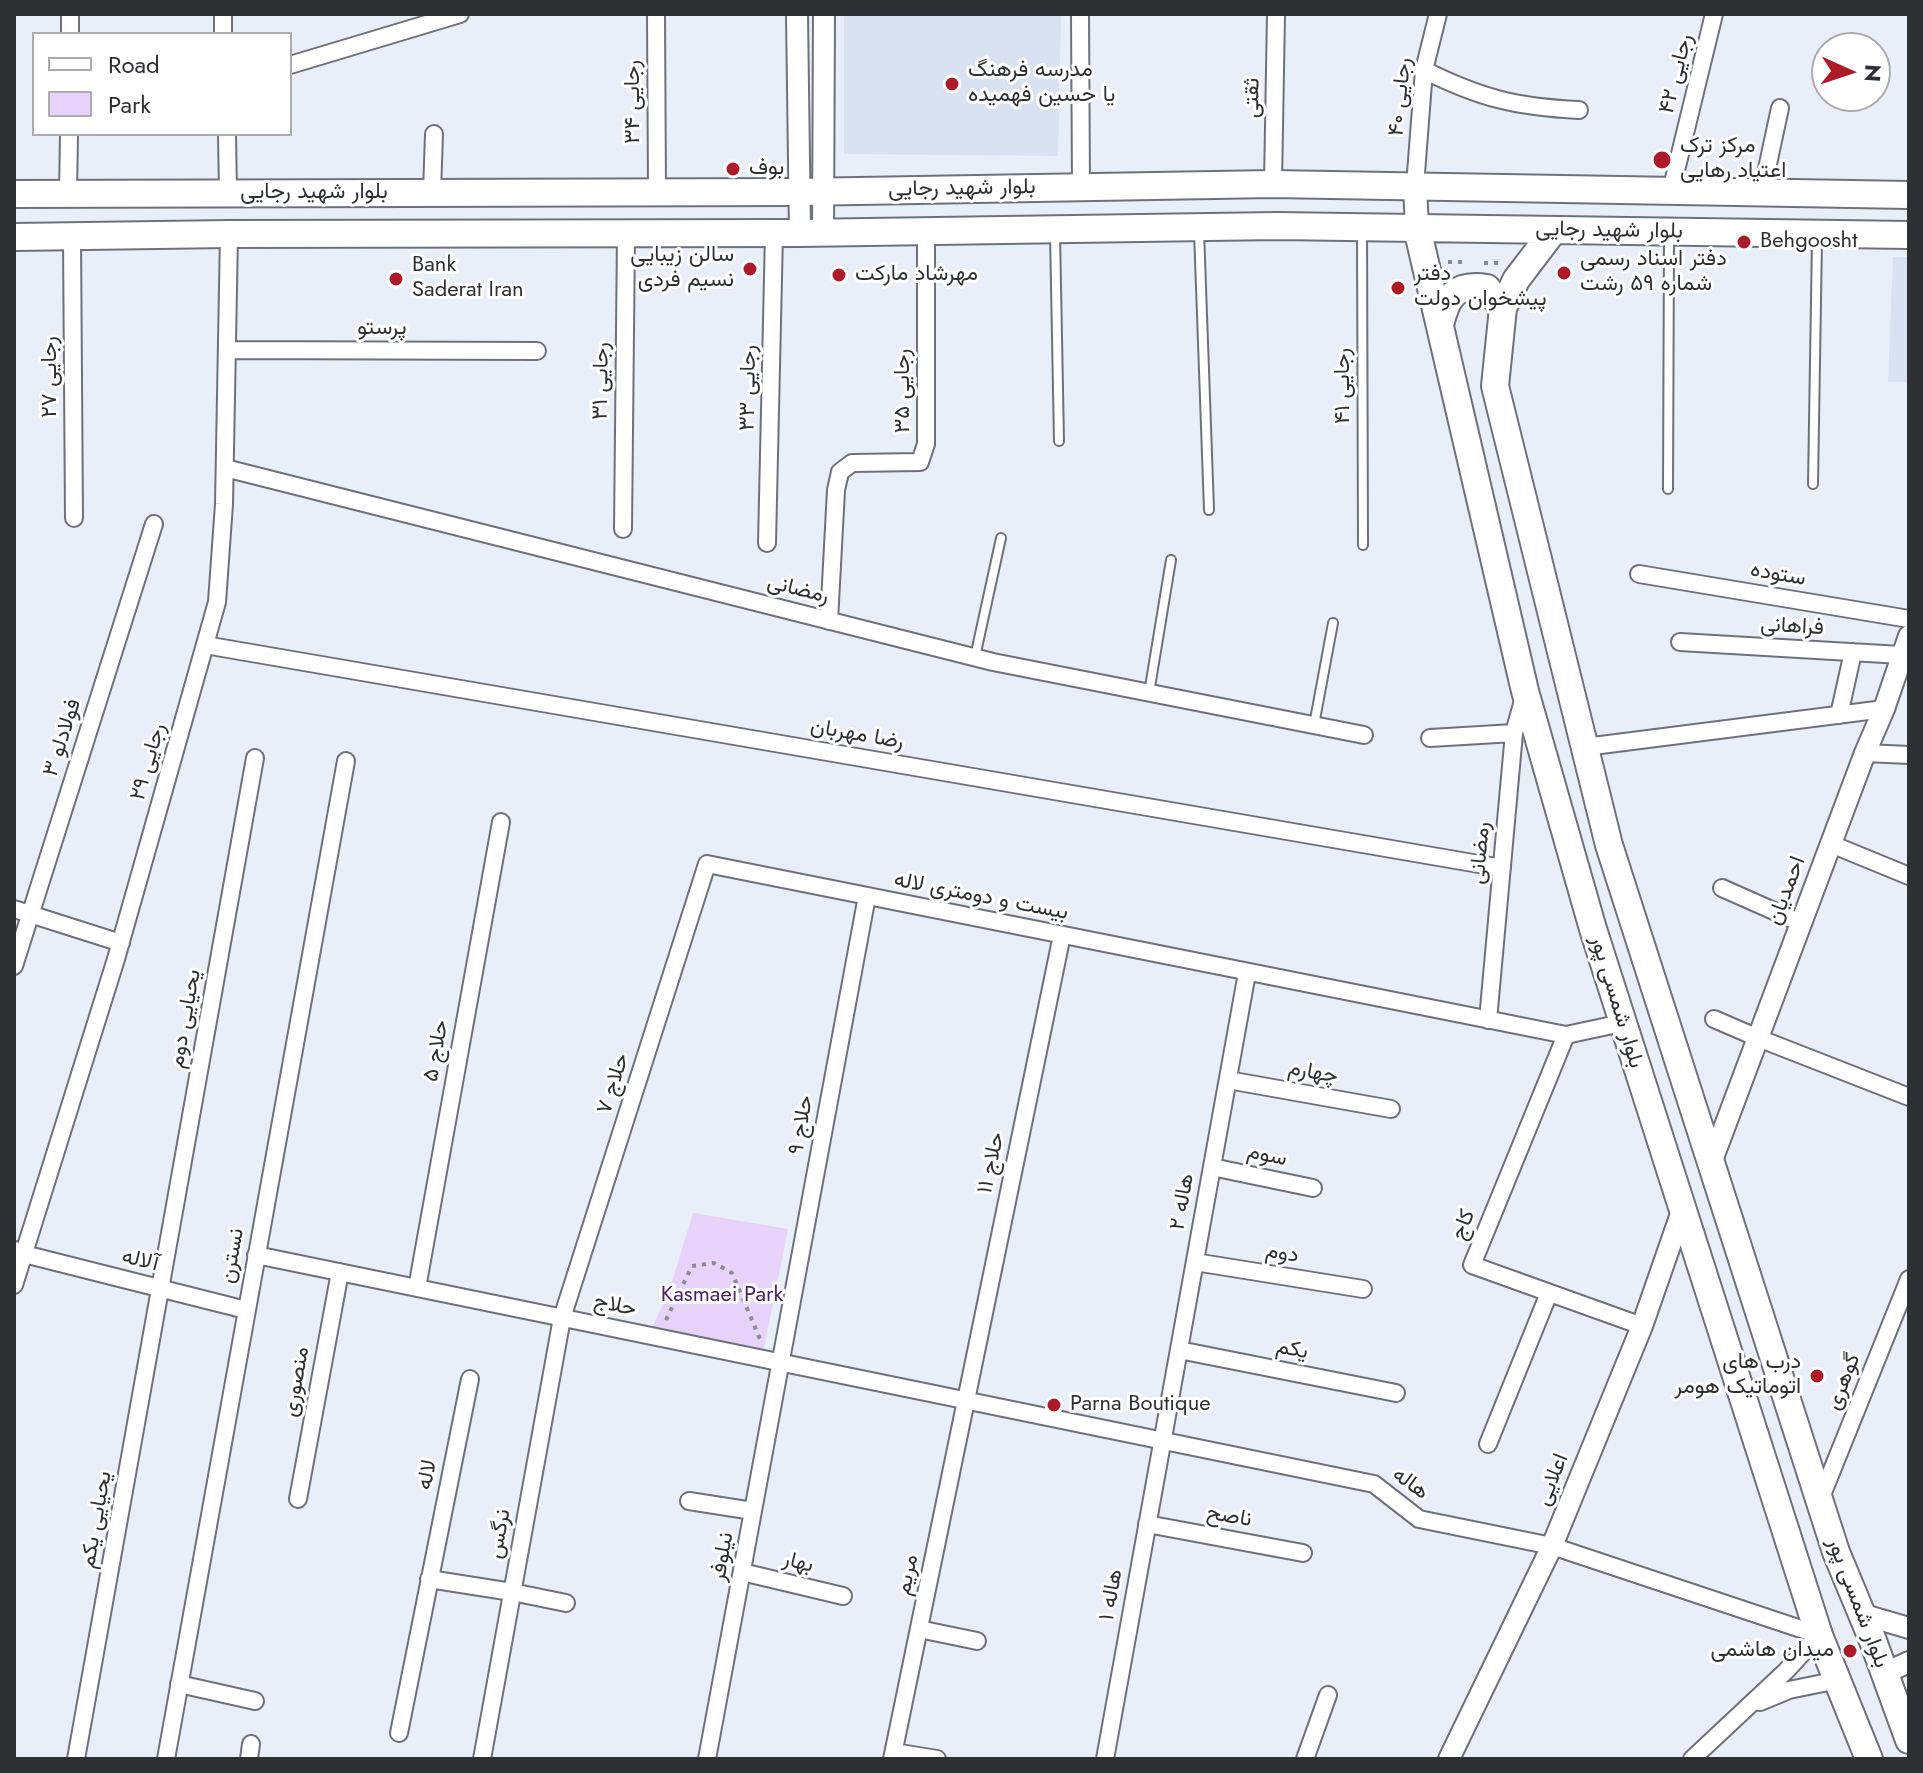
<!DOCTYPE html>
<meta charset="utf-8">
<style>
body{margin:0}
#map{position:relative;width:1923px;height:1773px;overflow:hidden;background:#e9eff8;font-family:Jost,sans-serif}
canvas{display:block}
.frame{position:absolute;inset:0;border:16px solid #2e3034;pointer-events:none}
.legend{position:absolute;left:32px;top:32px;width:260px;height:104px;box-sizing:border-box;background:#fff;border:2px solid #abacae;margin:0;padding:10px 14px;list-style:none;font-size:24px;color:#2e3034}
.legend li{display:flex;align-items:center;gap:16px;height:40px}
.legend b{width:40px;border:2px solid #abacae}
.north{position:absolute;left:1811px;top:32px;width:80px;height:80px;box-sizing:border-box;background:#fff;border:2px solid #abacae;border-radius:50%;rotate:93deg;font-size:22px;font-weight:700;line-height:32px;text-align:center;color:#2e3034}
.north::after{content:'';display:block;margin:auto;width:28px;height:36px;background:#ae1b28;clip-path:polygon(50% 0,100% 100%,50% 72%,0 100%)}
</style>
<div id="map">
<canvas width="1923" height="1773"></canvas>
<div class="frame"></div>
<ul class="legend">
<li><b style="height:10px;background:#fff"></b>Road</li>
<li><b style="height:22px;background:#e7d2fa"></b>Park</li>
</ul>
<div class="north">N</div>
</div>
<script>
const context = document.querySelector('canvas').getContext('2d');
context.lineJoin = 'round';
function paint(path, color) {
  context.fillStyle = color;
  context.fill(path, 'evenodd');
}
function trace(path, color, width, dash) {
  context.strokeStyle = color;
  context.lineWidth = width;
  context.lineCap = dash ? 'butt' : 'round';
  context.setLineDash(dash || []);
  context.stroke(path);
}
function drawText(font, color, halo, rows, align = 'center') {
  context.font = font + ' Jost,Vazirmatn,sans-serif';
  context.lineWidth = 6;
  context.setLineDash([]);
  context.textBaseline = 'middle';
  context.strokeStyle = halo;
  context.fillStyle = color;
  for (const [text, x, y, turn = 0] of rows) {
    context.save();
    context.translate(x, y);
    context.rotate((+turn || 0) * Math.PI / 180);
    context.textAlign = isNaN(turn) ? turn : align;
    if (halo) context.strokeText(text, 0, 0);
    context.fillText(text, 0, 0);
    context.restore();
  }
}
const built = new Path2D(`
 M844,14h217l-3,142 -214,-2z
 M1893,257h16v125h-21z`);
const green = new Path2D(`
 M693,1213l95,16 -26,129 -113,-23 21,-47z`);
const path = new Path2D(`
 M1448,262h19
 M1484,263h19
 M666,1320l26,-54 22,-3 18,10 28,66`);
const service = new Path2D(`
 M1199,231l10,279
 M1362,232l1,313
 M1055,233l4,208
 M1813,484l4,-245
 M1668,489l1,-253
 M975,657l26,-119
 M1149,693l22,-133
 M1314,725l19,-102`);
const minor = new Path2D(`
 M223,14v20
 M656,14l1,177
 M1080,14l1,173
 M70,34v-20
 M290,65l170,-51
 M1424,70c56,28 92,37 155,40
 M227,134l1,59
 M1273,184l3,-170
 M1415,186l9,-116 14,-56
 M1671,191l43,-177
 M432,192l2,-58
 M1762,192l18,-84
 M68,194l1,-60
 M72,237l2,281
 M227,350l310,1
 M225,468l768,194 371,73
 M623,529l3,-296
 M767,543l7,-310
 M1639,574l270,45
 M829,621l7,-131 4,-18 12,-9 68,-1 6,-18v-214
 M1680,642l221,13
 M205,645l1297,223
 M1839,715l14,-63
 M1430,738l84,-5
 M1585,747l299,-38
 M1865,753l44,2
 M1831,844l78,32
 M1722,888l79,35
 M14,909l107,34
 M14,966l140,-442
 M1714,1019l44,19 151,59
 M1488,1020l26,-287 10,-36
 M1566,1035l-94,230 170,61
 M1228,1080l163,29
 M1212,1167l101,21
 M15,1250l9,4 222,56
 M256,1255l1118,229 45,35 133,27 267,89 -33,36 -94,88
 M1195,1262l168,27
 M14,1285l102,-326 101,-357 7,-98 5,-270
 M417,1288l84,-466
 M1179,1350l217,43
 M1488,1444l61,-151
 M298,1499l42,-227
 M1820,1500l89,-221
 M689,1501l64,10
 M1147,1524l156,29
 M742,1572l101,24
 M429,1579l83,13 54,11
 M919,1629l58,12
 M179,1684l76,17
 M1760,1702l29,-12 49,-10
 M399,1733l71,-354
 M894,1752l43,7
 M76,1759l179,-1001
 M166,1759l180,-998
 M249,1759l2,-15
 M482,1759l80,-441 145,-454 859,171 56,-12
 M707,1759l160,-863
 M892,1759l170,-824
 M1105,1759l142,-786
 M1305,1759l23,-64`);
const tertiary = new Path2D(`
 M797,14l3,219
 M823,232l1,-218
 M1711,1163l154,-410 19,-44 25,-73
 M1861,1614l48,14
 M1885,1673l24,-11
 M1449,1759l103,-213 90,-220 40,-115`);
const secondary = new Path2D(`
 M1415,186l2,42`);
const primary = new Path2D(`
 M14,194l785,-2 474,-8 636,11
 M1417,228l108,463 68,238 226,706 50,124
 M1554,230l-38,50 -13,28 -8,78 114,459 227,707 37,89 36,99
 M14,237l215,-3 571,-1 477,-7 632,9
 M1440,325c7,-29 15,-42 47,-37l16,20`);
const markers = [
 [952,84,8,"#ae1b28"],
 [1662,160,10,"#ae1b28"],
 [733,169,8,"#ae1b28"],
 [1744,242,8,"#ae1b28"],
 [750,269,8,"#ae1b28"],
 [1564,273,8,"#ae1b28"],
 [839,275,8,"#ae1b28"],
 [396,279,8,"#ae1b28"],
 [1398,288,8,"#ae1b28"],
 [1817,1376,8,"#ae1b28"],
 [1054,1405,8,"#ae1b28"],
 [1850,1651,8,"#ae1b28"]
];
const poiNames = [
 ["مدرسه فرهنگ",968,71],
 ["یا حسین فهمیده",968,96],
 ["مرکز ترک",1680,147],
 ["اعتیاد رهایی",1680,172],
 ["بوف",749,169],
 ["Behgoosht",1760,242],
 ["سالن زیبایی",734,256,"right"],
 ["نسیم فردی",734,281,"right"],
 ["دفتر اسناد رسمی",1580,260],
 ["شماره ۵۹ رشت",1580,285],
 ["Bank",412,266],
 ["Saderat Iran",412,291],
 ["مهرشاد مارکت",855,275],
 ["دفتر",1414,275],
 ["پیشخوان دولت",1414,300],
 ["درب های",1801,1363,"right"],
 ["اتوماتیک هومر",1801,1388,"right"],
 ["Parna Boutique",1070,1405],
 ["میدان هاشمی",1834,1651,"right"]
];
const streetNames = [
 ["رجایی ۴۲",1677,74,-76],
 ["رجایی ۴۰",1401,97,-84],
 ["ثقتی",1253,98,-89],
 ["رجایی ۳۴",634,102,-90],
 ["بلوار شهید رجایی",962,189,-1],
 ["بلوار شهید رجایی",314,193],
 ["بلوار شهید رجایی",1609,231,1],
 ["پرستو",382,329],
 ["رجایی ۲۷",51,377,-90],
 ["رجایی ۳۱",602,381,-89],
 ["رجایی ۴۱",1344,386,-90],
 ["رجایی ۳۳",749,388,-89],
 ["رجایی ۳۵",904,391,-90],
 ["ستوده",1778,575,10],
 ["رمضانی",798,590,14],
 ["فراهانی",1792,627,3],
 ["رضا مهربان",857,735,10],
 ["فولادلو ۳",63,738,-72],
 ["رجایی ۲۹",149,762,-74],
 ["رمضانی",1481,853,-85],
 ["احمدیان",1787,891,-69],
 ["بیست و دومتری لاله",981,897,11],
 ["بلوار شمسی پور",1616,1002,73],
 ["یحیایی دوم",186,1019,-80],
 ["حلاج ۵",437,1051,-80],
 ["چهارم",1313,1073,10],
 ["حلاج ۷",614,1084,-72],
 ["حلاج ۹",802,1125,-80],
 ["سوم",1267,1156,12],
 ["حلاج ۱۱",992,1163,-78],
 ["هاله ۲",1183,1202,-80],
 ["کاج",1464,1225,-68],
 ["دوم",1282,1254,9],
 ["نسترن",233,1256,-80],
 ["آلاله",140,1261,14],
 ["حلاج",615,1306,12],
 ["یکم",1292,1350,11],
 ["منصوری",297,1382,-80],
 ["گوهری",1844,1382,-68],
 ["لاله",428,1475,-79],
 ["اعلایی",1553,1480,-68],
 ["هاله",1410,1484,36],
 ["ناصح",1229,1517,10],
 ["یحیایی یکم",97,1520,-80],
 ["نرگس",500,1534,-80],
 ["نیلوفر",723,1557,-80],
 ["بهار",798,1563,14],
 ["مریم",908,1575,-78],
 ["هاله ۱",1112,1595,-80],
 ["بلوار شمسی پور",1857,1603,69]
];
const parkNames = [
 ["Kasmaei Park",722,1296]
];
paint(built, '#d9e2f1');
paint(green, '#e7d2fa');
trace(service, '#6d727a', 12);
trace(minor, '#6d727a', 20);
trace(tertiary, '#6d727a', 24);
trace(secondary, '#6d727a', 26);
trace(primary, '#6d727a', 30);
trace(path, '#888c93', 4, [4, 6]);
trace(service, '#fff', 8);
trace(minor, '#fff', 16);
trace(tertiary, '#fff', 20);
trace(secondary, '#fff', 22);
trace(primary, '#fff', 26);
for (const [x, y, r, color] of markers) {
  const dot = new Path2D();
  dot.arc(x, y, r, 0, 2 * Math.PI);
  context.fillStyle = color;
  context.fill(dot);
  trace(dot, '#fff', 3);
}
drawText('22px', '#2e3034', '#fff', poiNames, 'left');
drawText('22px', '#2e3034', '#fff', streetNames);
drawText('22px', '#4b2068', '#fff', parkNames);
</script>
